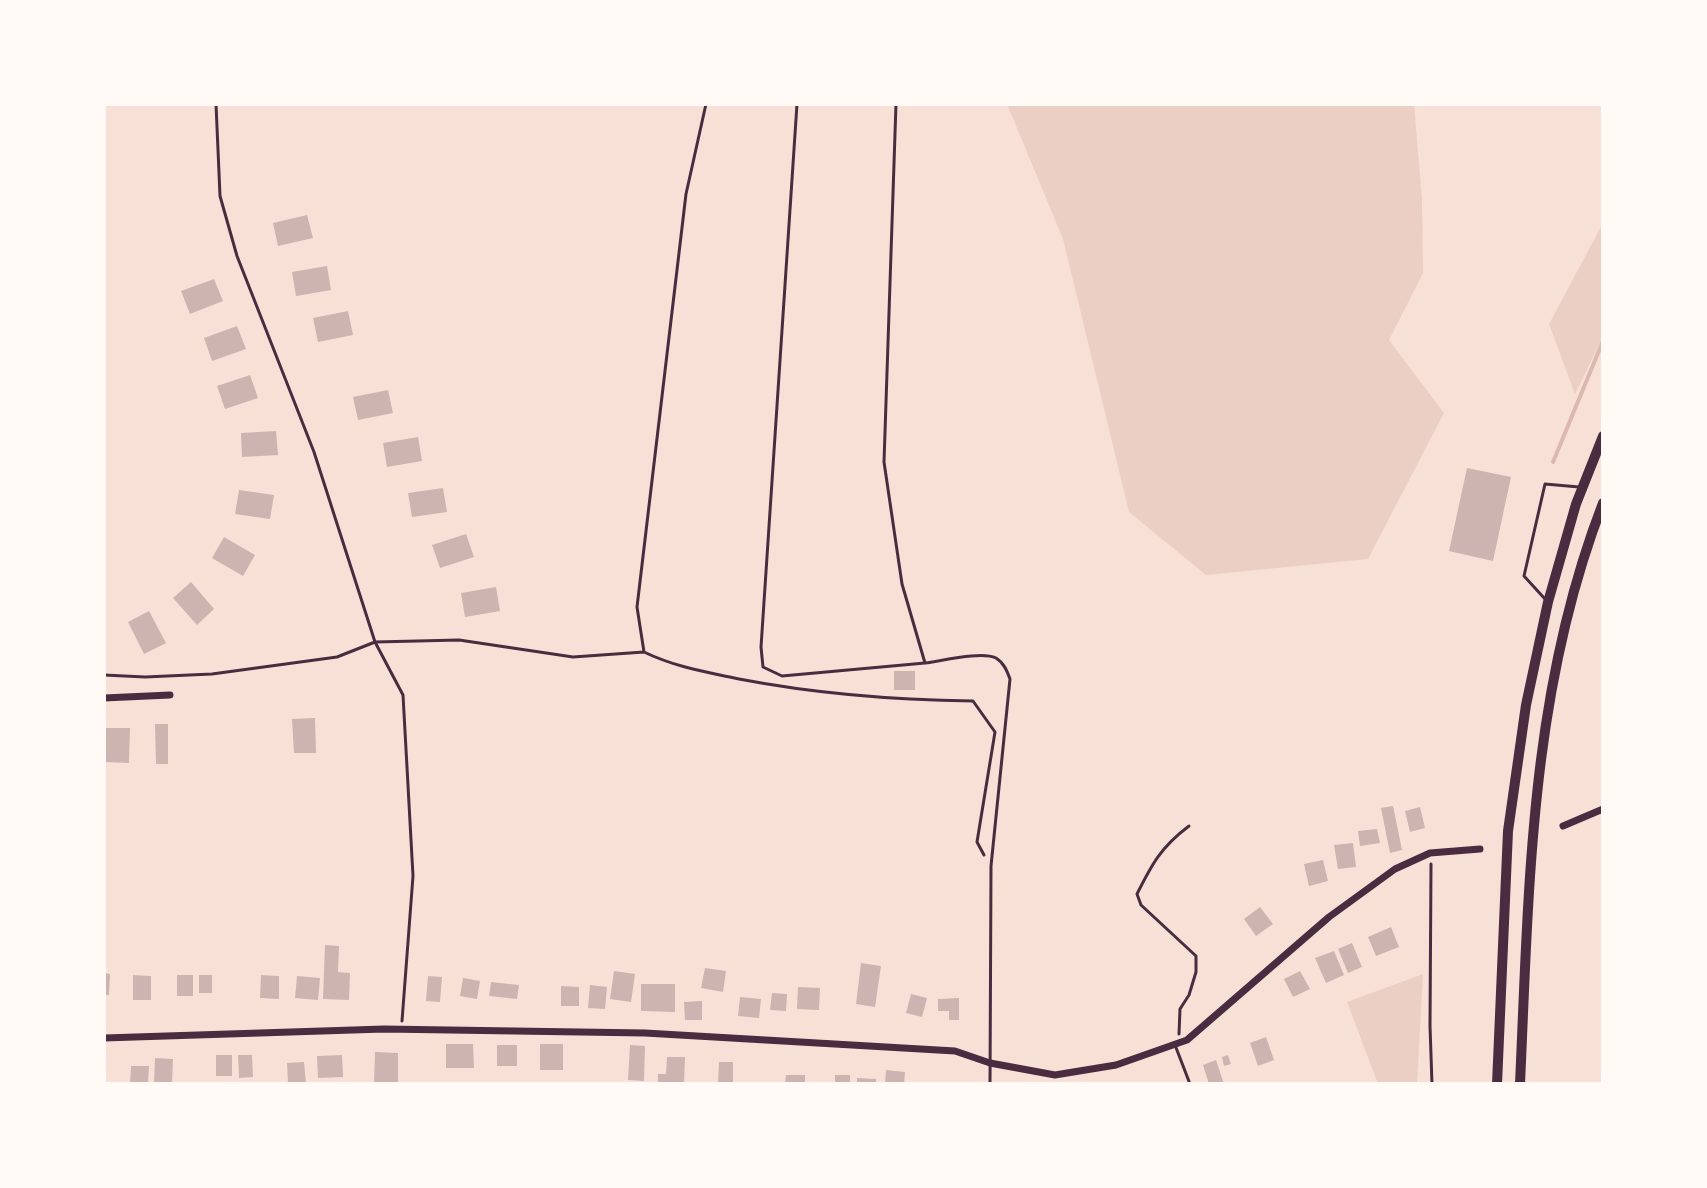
<!DOCTYPE html>
<style>
body{margin:0}
#map{position:relative;width:1707px;height:1188px;overflow:hidden;background:#f7e1d7;font-family:Barlow,sans-serif}
canvas{display:block}
.frame{position:absolute;inset:0;border:106px solid #fffaf5;pointer-events:none}
</style>
<div id="map">
<canvas width="1707" height="1188"></canvas>
<div class="frame"></div>
</div>
<script>
const context = document.querySelector('canvas').getContext('2d');
context.lineJoin = 'round';
function paint(path, color) {
  context.fillStyle = color;
  context.fill(path, 'evenodd');
}
function trace(path, color, width, dash) {
  context.strokeStyle = color;
  context.lineWidth = width;
  context.lineCap = dash ? 'butt' : 'round';
  context.setLineDash(dash || []);
  context.stroke(path);
}
const green = new Path2D(`
 M1007,104h407l8,95 1,74 -34,67 55,73 -76,146 -162,16 -77,-63 -66,-273z
 M1603,223v114l-28,57 -26,-70z
 M1423,974l-6,110h-39l-31,-82z`);
const stream = new Path2D(`
 M1553,462l50,-121`);
const building = new Path2D(`
 M307,215l6,23 -35,8 -5,-23z
 M327,266l4,24 -35,6 -4,-24z
 M214,279l9,22 -33,13 -9,-23z
 M348,311l5,24 -35,7 -5,-24z
 M237,326l9,23 -34,12 -8,-23z
 M250,375l8,23 -33,11 -8,-23z
 M388,390l5,23 -35,7 -5,-23z
 M276,431l2,24 -36,2 -1,-24z
 M418,437l4,24 -35,6 -4,-24z
 M1467,468l44,9 -18,84 -44,-10z
 M443,488l4,24 -35,5 -4,-24z
 M239,490l35,5 -4,24 -35,-5z
 M466,534l8,23 -34,11 -8,-23z
 M224,537l31,18 -12,21 -31,-18z
 M191,582l23,27 -17,16 -24,-27z
 M496,587l4,24 -35,6 -4,-24z
 M149,611l17,32 -22,11 -16,-32z
 M894,671h21v19h-21z
 M315,718l1,35h-22l-2,-34z
 M155,724h13v40h-12z
 M105,728h25l-1,35 -24,-1z
 M1393,806l9,44 -12,3 -9,-45z
 M1420,807l5,21 -15,4 -5,-21z
 M1377,829l3,14 -20,3 -2,-15z
 M1353,843l3,24 -18,2 -4,-24z
 M1323,860l5,21 -19,5 -5,-22z
 M1260,907l13,17 -17,12 -12,-17z
 M1391,927l8,20 -23,9 -8,-19z
 M1352,943l10,24 -14,6 -10,-24z
 M325,945l14,1 -1,26 12,1 -1,27 -26,-1z
 M1334,951l10,24 -18,8 -11,-25z
 M861,963l20,3 -6,41 -19,-3z
 M705,968l21,3 -3,21 -22,-4z
 M614,971l21,3 -4,28 -21,-3z
 M1300,971l10,18 -17,8 -9,-18z
 M104,973l6,1 -1,21h-5z
 M133,975l18,1v24h-18z
 M177,975h16v21h-16z
 M199,975h13v18h-13z
 M261,975l18,1v23l-19,-1z
 M297,976l23,2 -2,22 -23,-2z
 M428,976l14,1 -2,25 -14,-1z
 M463,978l17,3 -3,18 -17,-3z
 M491,982l28,3 -2,14 -28,-3z
 M641,984h34v28l-34,-1z
 M590,985l17,2 -2,22 -17,-1z
 M561,986l18,1v19h-18z
 M798,987l22,1 -1,22 -22,-1z
 M772,993l15,1 -1,17 -16,-1z
 M911,994l16,4 -5,19 -16,-4z
 M740,997l21,2 -2,19 -21,-2z
 M959,998v22h-10v-9h-11v-12z
 M702,1001v19h-17l-1,-18z
 M1266,1037l8,23 -16,6 -8,-23z
 M446,1044h27l1,24h-28z
 M540,1044h23v26h-23z
 M497,1045h20v21h-20z
 M630,1045l15,1 -1,35 -16,-1z
 M375,1052l23,1v31h-24z
 M216,1055h16v21h-16z
 M238,1055h14l1,22 -14,1z
 M342,1055l1,22 -25,1 -1,-22z
 M1228,1055l3,9 -7,2 -2,-9z
 M667,1057h18l-1,27h-26v-10h8z
 M155,1058l18,1 -1,25h-18z
 M1216,1060l8,24h-15l-6,-19z
 M304,1062l2,22h-18l-1,-21z
 M719,1062h14v22h-15z
 M131,1066h18l-1,18h-18z
 M886,1070l19,2 -1,12h-19z
 M786,1075h19v9h-20z
 M835,1075h15v9h-15z
 M857,1078l19,1v5h-19z`);
const path = new Path2D(`
 M216,104l4,92 17,60 77,196 61,190 28,53 10,181 -11,145
 M706,104l-20,90 -49,413 7,45c31,15 62,20 95,27 78,15 155,21 234,22l22,31 -18,110 7,13
 M104,675l41,2 67,-3 125,-17 38,-15 84,-2 114,17 71,-5
 M1431,864l-1,162 2,58
 M1179,1034l1,-25 9,-14 7,-23v-16l-55,-51 -4,-11c15,-30 24,-47 52,-68`);
const service = new Path2D(`
 M797,104l-36,543 2,20 19,9 143,-13
 M896,104l-12,358 18,122 23,79c17,-2 56,-12 71,-5 8,5 11,13 14,21l-19,187 -1,218
 M1545,599l-21,-23 21,-92 34,3
 M1175,1045l15,39`);
const minor = new Path2D(`
 M104,698l66,-3
 M1563,826l40,-17
 M104,1038l280,-9 261,4 310,18 35,12 65,12 61,-10 71,-25 142,-123 66,-48 35,-16 50,-4`);
const primary = new Path2D(`
 M1497,1084l11,-253 18,-126 22,-103 28,-98 27,-68
 M1520,1084c9,-198 10,-393 83,-581`);
paint(green, '#ebcfc5');
trace(stream, '#dcb8b0', 4);
paint(building, '#ccb4b1');
trace(path, '#4a2c40', 3);
trace(service, '#4a2c40', 3);
trace(minor, '#4a2c40', 7);
trace(primary, '#4a2c40', 10);
</script>
